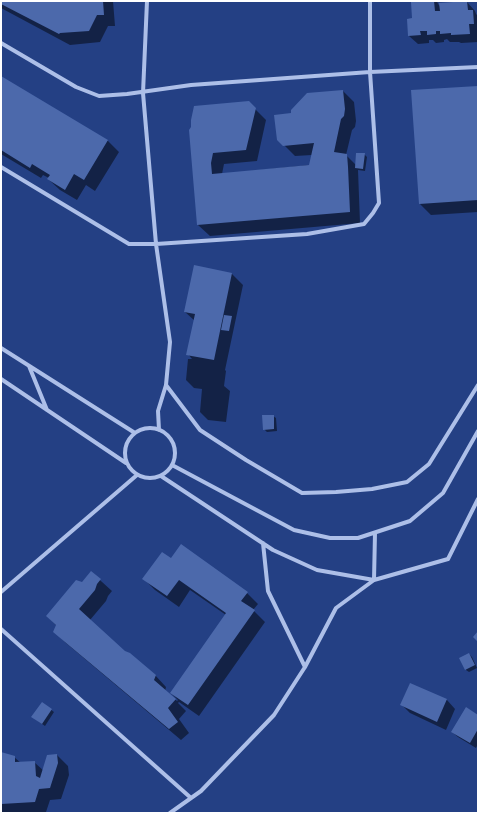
<!DOCTYPE html>
<style>
body{margin:0}
#map{position:relative;width:479px;height:814px;overflow:hidden;background:#244084;font-family:Montserrat,sans-serif}
canvas{display:block}
.frame{position:absolute;inset:0;border:2px solid #fff;pointer-events:none}
</style>
<div id="map">
<canvas width="479" height="814"></canvas>
<div class="frame"></div>
</div>
<script>
const context = document.querySelector('canvas').getContext('2d');
context.lineJoin = 'round';
function paint(path, color) {
  context.fillStyle = color;
  context.fill(path, 'evenodd');
}
function trace(path, color, width, dash) {
  context.strokeStyle = color;
  context.lineWidth = width;
  context.lineCap = dash ? 'butt' : 'round';
  context.setLineDash(dash || []);
  context.stroke(path);
}
const shadow = new Path2D(`
 M1,1h112l2,25h-7l-8,16 -30,3 -69,-37z
 M415,1h22l1,3 2,2 27,-4 8,9 1,3 2,2v16h-1l1,10 -17,1 -2,-1h-9l-3,-3 -3,1v2l-8,1 -3,-3h-4v3l-11,1 -9,-8 4,-17z
 M1,77l107,64 11,11 -24,39 -9,-6 -9,15 -17,-10 -12,-11 1,-1 -6,-3 -2,3 -40,-24z
 M478,87v125l-47,3 -11,-11z
 M343,91l11,11 2,19 -1,6 -3,3 -6,25 10,10 8,-11 3,3 -2,14 -7,-1 2,53 -150,13 -12,-11 -8,-95 58,-28 18,18 -9,41 -33,3 -2,10 88,-9 2,-10 -17,1 -17,-17 14,-25 16,-20z
 M195,266l37,8 11,11 -18,85 1,1 -2,15 6,5 -4,31 -18,-2 -8,-8 2,-23 -8,-1 -8,-8 2,-21h4l-4,-5 7,-33 -10,-9z
 M273,416l3,2 1,13 -10,1 -3,-3z
 M171,559l76,34 11,11 -5,6 12,12 -66,94 -20,-14 -1,1 8,8 -7,8 10,14 -8,7 -115,-97 -11,-11 2,-6 -10,-10 35,-33 9,-11 21,19 -4,5 -2,5 -16,19 34,32 31,23 11,12 -1,4 12,10 1,-1 -7,-7 55,-78 -36,-25 -11,17 -24,-17 -11,-11z
 M469,654l3,3 5,11 -8,4 -3,-2 -5,-12z
 M410,684l37,16 8,9 -9,21 -36,-17 -9,-9z
 M42,703l12,9 -9,14 -10,-7z
 M478,716v28l-2,4 -18,-11 -6,-5z
 M1,753l13,4 7,6 13,-1 10,9 13,-16 11,11 1,9 -8,24 -11,1 -4,12 -45,1z`);
const building = new Path2D(`
 M1,1h102l1,14h-7l-8,16 -29,2 -1,1 -58,-30z
 M414,1h20l1,10h5l-1,-8 28,-2 1,9h5l1,14h-5l1,10 -19,1v-2l-11,1v-3h-4v3l-9,1v-4h-7l1,4 -13,1 -1,-17 5,-1 -1,-16h3z
 M1,76l107,64 -24,40 -10,-6 -9,16 -18,-11 3,-4 -18,-11 -2,4 -29,-18z
 M478,86v114l-59,4 -8,-114z
 M343,90l2,19 -1,7 -3,3 -7,33 13,2 1,13 2,45 -153,13 -8,-95 2,-3v-7l3,-14 55,-5 7,7 -10,42 -33,3 -2,10 1,11 97,-9 5,-22 -31,3 -6,-6 -3,-25 17,-2v-3l16,-17z
 M356,153h9l-2,16 -8,-1z
 M194,265l38,8 -18,87 -28,-5 9,-41 -11,-2z
 M224,315l8,1 -3,15 -8,-1z
 M262,415h12v14l-11,1z
 M181,544l67,48 -7,9 14,9 -67,95 -18,-12 56,-80 -47,-33 -12,16 -25,-17 20,-27 9,6z
 M91,571l10,8 -4,5 -2,6 -16,19 46,42 5,2 26,22 -2,5 22,19 -8,9 10,14 -9,7 -116,-97 3,-7 -10,-9 30,-36 6,2z
 M478,631v11l-5,-5z
 M469,653l6,12 -10,5 -6,-12z
 M410,683l37,16 -10,23 -37,-17z
 M42,702l10,7 -10,15 -11,-7z
 M466,707l12,8v14l-8,14 -19,-11z
 M1,752l14,4v6l20,-1 1,15 4,2 7,-23 10,-1 1,9 -8,25 -11,1 -4,13 -34,2z`);
const minor = new Path2D(`
 M147,1l-4,92 13,151 14,98 -4,43 -8,26 1,19
 M1,43l75,44 23,9 28,-2 64,-9 179,-13 108,-5
 M1,167l128,77h27l151,-10 57,-10 9,-11 6,-10 -9,-131v-71
 M1,348l134,85
 M29,366l18,44
 M1,379l125,84
 M166,385l34,45 46,30 56,33 34,-1 36,-3 35,-7 22,-18 49,-79
 M125 453a25 25 0 1 1 50 0a25 25 0 1 1-50 0Z
 M172,465l122,65 36,8h28l52,-17 33,-28 35,-62
 M161,476l112,74 44,20 57,10 74,-21 30,-60
 M263,543l5,48 37,76
 M1,592l136,-117
 M1,629l190,169
 M170,813l31,-22 73,-76 31,-48 31,-59 38,-28 1,-47`);
paint(shadow, '#0007');
paint(building, '#4c69ab');
trace(minor, '#adbfe8', 4);
</script>
